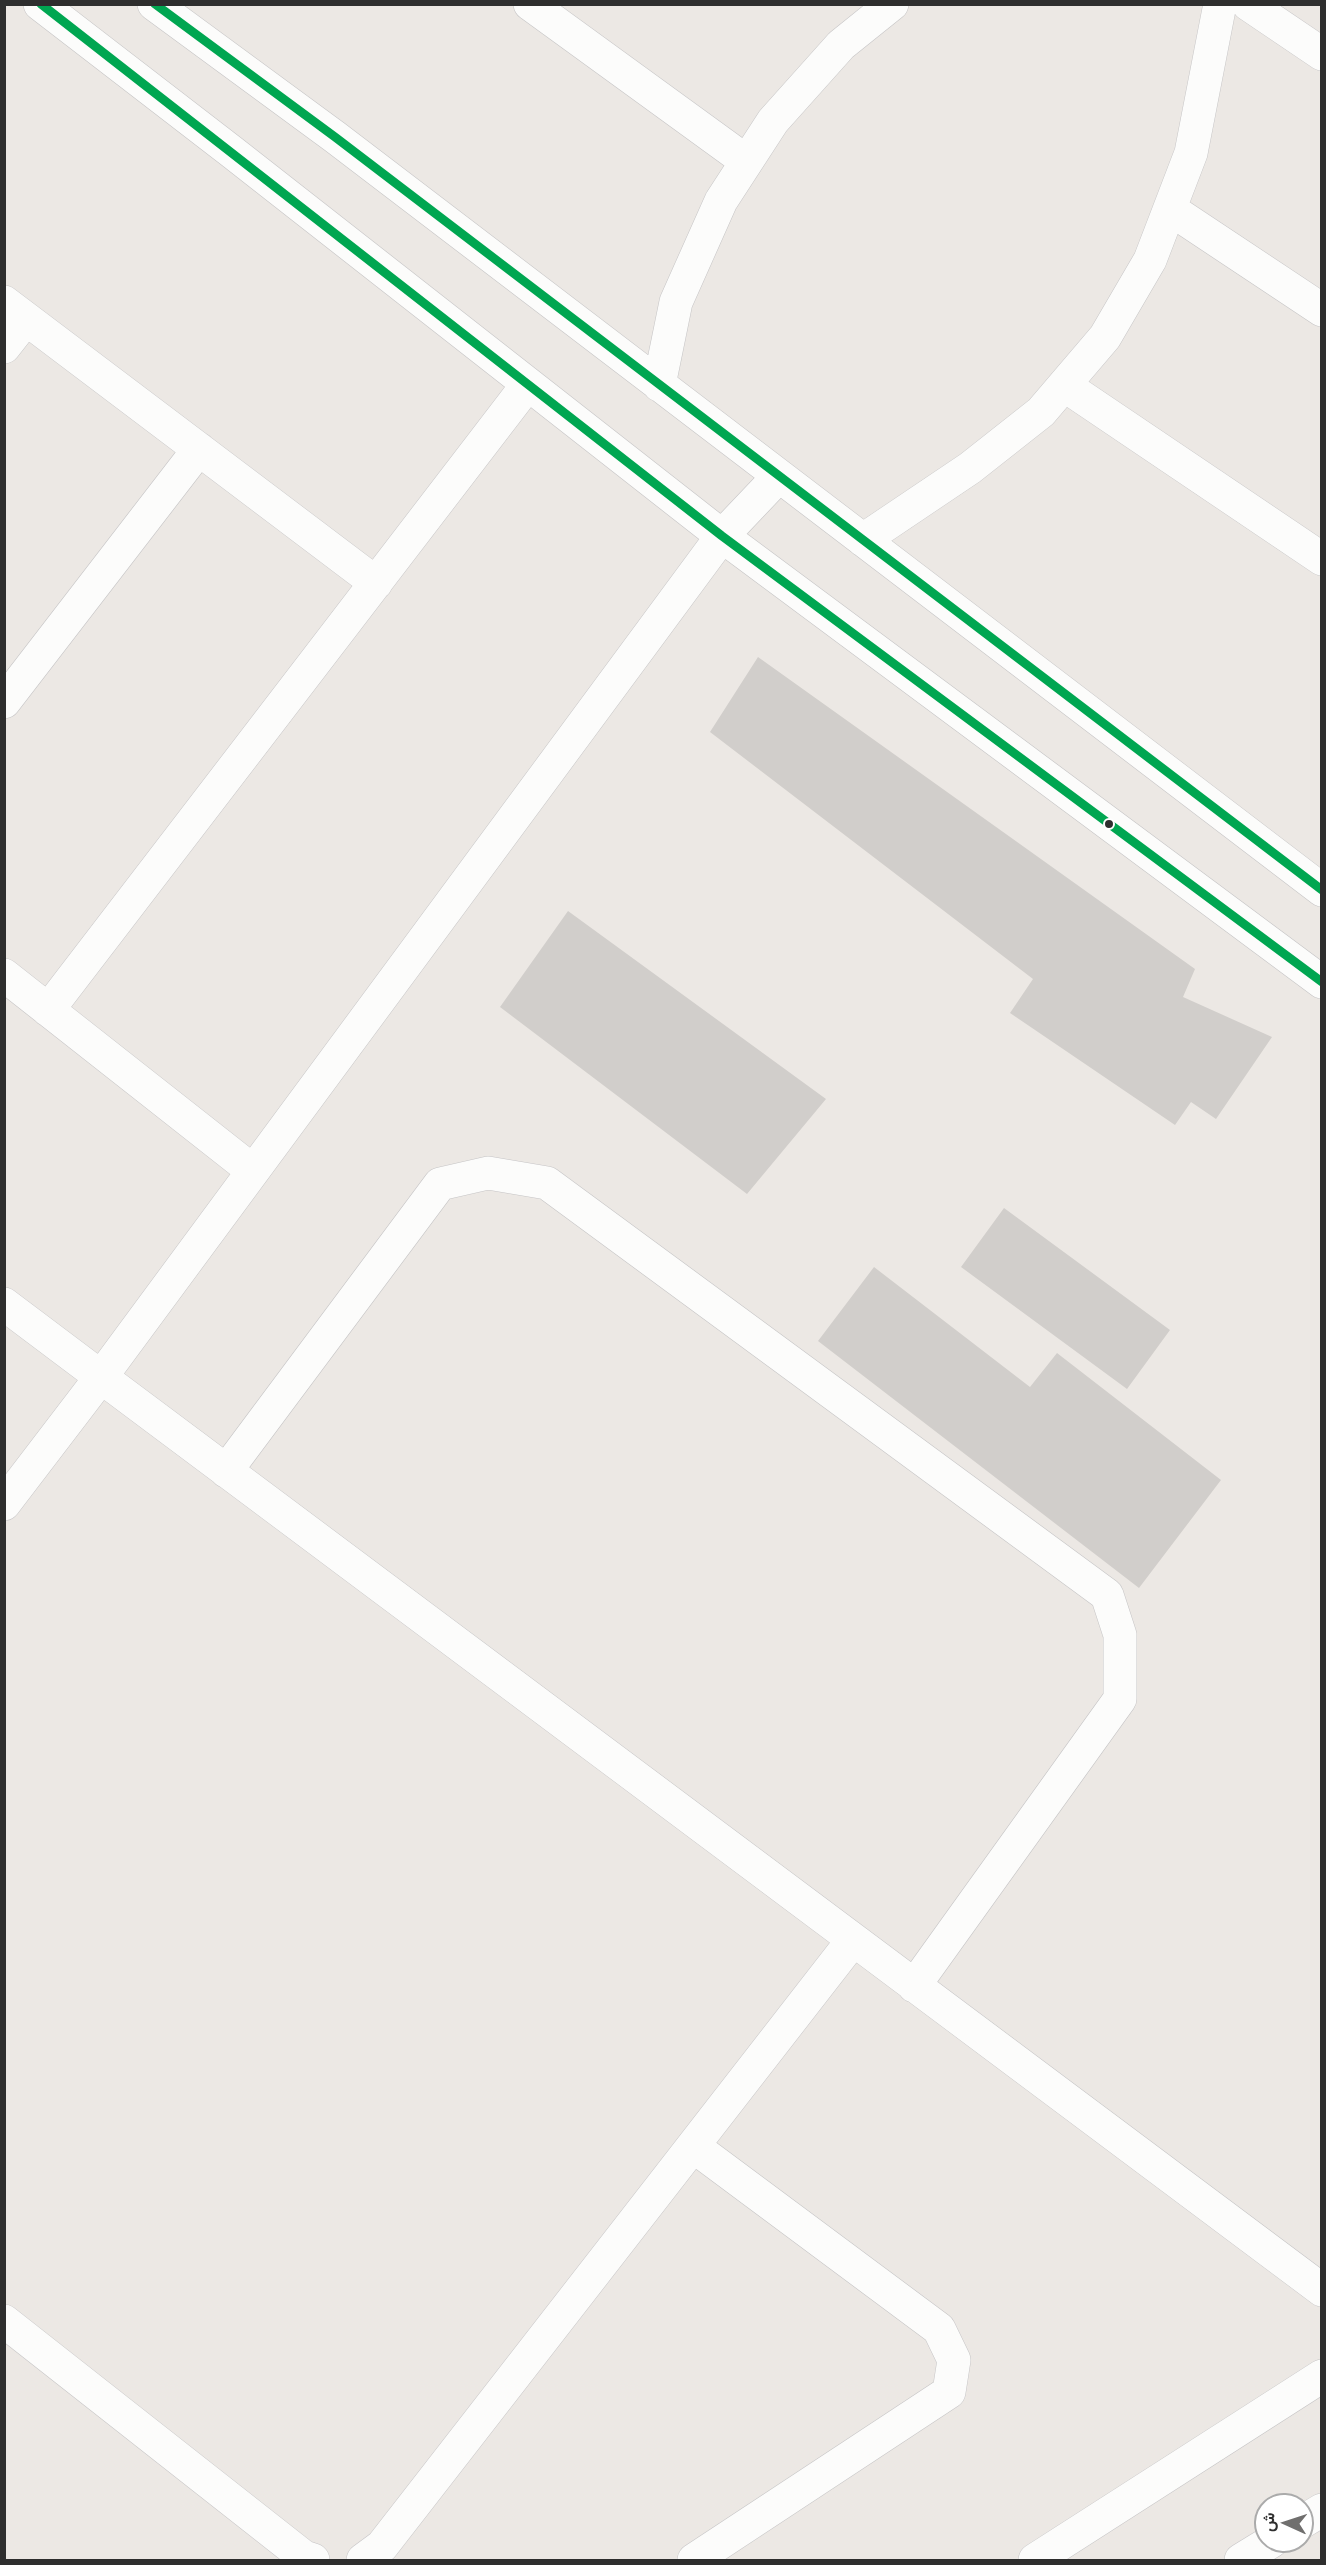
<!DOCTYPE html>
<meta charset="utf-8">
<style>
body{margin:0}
#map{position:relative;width:1326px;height:2565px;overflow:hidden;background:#ece8e4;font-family:Commissioner,Vazirmatn,sans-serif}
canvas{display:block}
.frame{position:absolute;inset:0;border:6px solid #2e2e2e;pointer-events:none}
.north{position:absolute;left:1254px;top:2493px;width:60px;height:60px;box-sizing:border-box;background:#fff;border:2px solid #ababab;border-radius:50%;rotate:273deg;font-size:16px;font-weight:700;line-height:24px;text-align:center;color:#2e2e2e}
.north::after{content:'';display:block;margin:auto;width:21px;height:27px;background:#706f6e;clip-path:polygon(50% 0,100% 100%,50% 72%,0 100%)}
</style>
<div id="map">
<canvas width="1326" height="2565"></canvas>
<div class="frame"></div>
<div class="north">ش</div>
</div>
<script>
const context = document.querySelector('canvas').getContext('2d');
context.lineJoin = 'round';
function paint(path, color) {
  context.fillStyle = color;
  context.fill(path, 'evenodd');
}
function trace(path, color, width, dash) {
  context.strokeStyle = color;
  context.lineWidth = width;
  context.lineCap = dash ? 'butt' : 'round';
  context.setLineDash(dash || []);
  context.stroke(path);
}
const building = new Path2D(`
 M758,657l437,312 -12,28 89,40 -56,82 -25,-17 -16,23 -165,-112 23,-34 -323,-247z
 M568,911l258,188 -79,95 -247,-187z
 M1004,1208l166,122 -43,59 -166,-122z
 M874,1267l156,120 27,-34 164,127 -82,108 -321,-247z`);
const minor = new Path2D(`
 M40,4l192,148 490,384 600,446
 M154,4l181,133 987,753
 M530,4l216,157
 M1248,4l74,50
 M1170,209l152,101
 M4,302l372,281
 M4,347l22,-28
 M659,385l17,-83 45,-101 52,-80 68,-76 51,-41
 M1064,385l258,174
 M779,476l-57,60 -621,841 1221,913
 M863,540l107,-72 71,-56 64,-75 45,-77 41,-107 29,-149
 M4,702l195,-253
 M4,975l249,196
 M48,1010l480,-626
 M4,1304l97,73 -97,127
 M226,1471l214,-287 48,-11 59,10 560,412 13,40v64l-206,287
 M693,2146l246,183 15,31 -5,32 -255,168
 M4,2321l300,236 9,3
 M1302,2522l20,-12
 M363,2560l19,-14 471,-606
 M1035,2560l287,-184
 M1241,2560l31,-19`);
const bus1 = new Path2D(`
 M41,4l681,532 600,446
 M155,4l180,133 987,753`);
const markers = [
 [1109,824,5,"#2e2e2e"]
];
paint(building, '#d1cecb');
trace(minor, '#c5c4c5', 34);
trace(minor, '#fcfcfb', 33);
trace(bus1, '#00a651', 9);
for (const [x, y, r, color] of markers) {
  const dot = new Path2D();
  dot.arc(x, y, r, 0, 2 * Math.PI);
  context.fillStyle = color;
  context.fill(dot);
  trace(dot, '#fff', 2);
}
</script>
